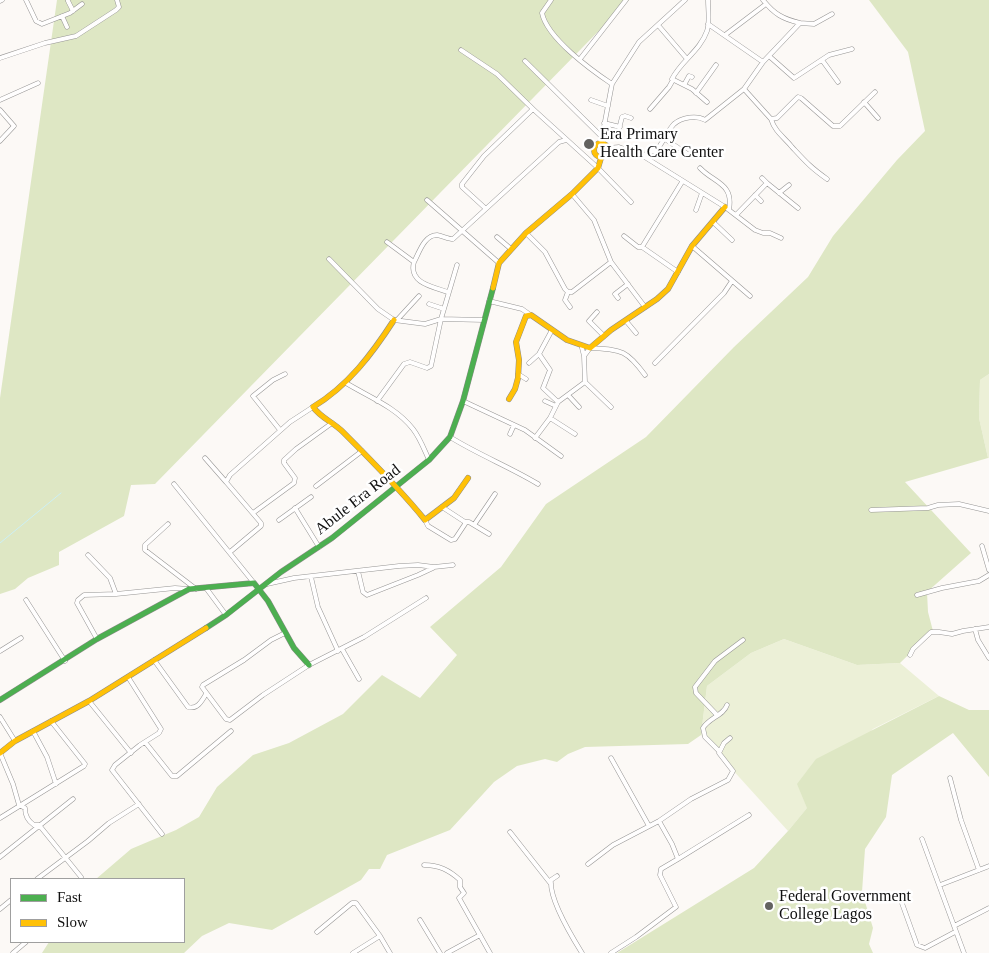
<!DOCTYPE html>
<style>
body{margin:0}
#map{position:relative;width:989px;height:953px;overflow:hidden;background:#fcf9f6;font-family:Georgia,serif}
canvas{display:block}
.legend{position:absolute;left:10px;top:878px;width:175px;height:65px;box-sizing:border-box;background:#fff;border:1px solid #9f9f9f;margin:0;padding:6px 9px;list-style:none;font-size:15px;color:#101010}
.legend li{display:flex;align-items:center;gap:10px;height:25px}
.legend b{width:25px;border:1px solid #9f9f9f}
</style>
<div id="map">
<canvas width="989" height="953"></canvas>
<ul class="legend">
<li><b style="height:6px;background:#4caf50"></b>Fast</li>
<li><b style="height:6px;background:#ffc107"></b>Slow</li>
</ul>
</div>
<script>
const context = document.querySelector('canvas').getContext('2d');
context.lineJoin = 'round';
function paint(path, color) {
  context.fillStyle = color;
  context.fill(path, 'evenodd');
}
function trace(path, color, width, dash) {
  context.strokeStyle = color;
  context.lineWidth = width;
  context.lineCap = dash ? 'butt' : 'round';
  context.setLineDash(dash || []);
  context.stroke(path);
}
function drawText(font, color, halo, rows, align = 'center') {
  context.font = font + ' Georgia,serif';
  context.lineWidth = 5;
  context.setLineDash([]);
  context.textBaseline = 'middle';
  context.strokeStyle = halo;
  context.fillStyle = color;
  for (const [text, x, y, turn = 0] of rows) {
    context.save();
    context.translate(x, y);
    context.rotate((+turn || 0) * Math.PI / 180);
    context.textAlign = isNaN(turn) ? turn : align;
    if (halo) context.strokeText(text, 0, 0);
    context.fillText(text, 0, 0);
    context.restore();
  }
}
const green = new Path2D(`
 M989,374v84h-1l-9,-40 1,-38z
 M784,639l73,26 43,-2 39,33 -66,33 -85,102 -87,-96 6,-49 44,-33z`);
const forest = new Path2D(`
 M57,0h572l-474,484 -24,1 -7,31 -65,36v13l-31,13 -13,11 -15,5v-196z
 M869,0h120v374l-9,6 -1,38 9,40 -83,24 66,71 -44,39 1,20 5,19 -33,32 -43,2 -73,-26 -33,14 -44,33 -6,49 -13,9 -103,3 -17,7 -11,8 -12,-3 -28,7 -23,16 -44,48 -63,25 -7,14h-11l-8,11 -89,50 -43,-7 -27,13 -18,17h-142l7,-11h135v-63h-88l35,-30 45,-19 23,-13 18,-30 36,-32 36,-12 54,-29 39,-39 38,23 37,-43 -27,-28 71,-60 45,-63 100,-67 88,-90 74,-70 25,-41 64,-76 28,-29 -17,-79z
 M939,696l30,14h20v67l-36,-44 -61,42 -6,42 -21,32 -3,43 11,36 -4,16 4,9h-256l137,-85 34,-37 19,-23 -10,-24 19,-25z`);
const stream = new Path2D(`
 M0,543l61,-50`);
const street = new Path2D(`
 M26,0l10,21 6,3 28,-11 12,-9
 M551,0l-9,13c5,25 49,57 70,71
 M763,0c11,14 20,19 37,23
 M0,1l2,-1
 M68,1l5,10
 M62,16l5,11
 M708,24l55,38
 M658,25l29,34
 M725,35l41,-31
 M461,50l36,24 36,35
 M769,56l25,22 35,-23 23,-6
 M0,58l45,-15 31,-7 40,-26 3,-3 -2,-7
 M580,59l46,-59
 M822,60l16,22
 M525,61l77,76
 M684,85l5,-9 3,1
 M744,89l27,30 6,-1 21,-21 3,1 32,28h7l35,-34
 M696,93l20,-28
 M0,100l38,-17
 M591,100l17,6
 M707,102l-15,-13 -20,-10c9,-18 28,-28 35,-48 3,-9 1,-21 1,-31
 M864,102l14,16
 M650,109l19,-22 4,-7
 M0,110l14,16 -14,15
 M771,119c4,13 13,18 21,28 13,14 18,20 35,32
 M604,123l16,4
 M617,137l5,-20 3,-1 6,2
 M665,139l24,16
 M603,144l-1,-7 10,-53 27,-42 46,-42
 M608,148l11,-1 24,9 82,51 30,23 8,3h7l11,5
 M643,156l7,-5h6c6,-7 12,-21 18,-27 8,-7 23,-9 31,-4l39,-31 19,-27 37,-39 14,1 18,-10
 M700,168c14,15 34,15 29,42
 M762,178l5,5
 M779,193l10,-8
 M572,194l22,26 17,42 34,45
 M755,195l6,6
 M427,200l72,63
 M485,208l-23,-21v-3l22,-28 49,-47 65,59 33,34
 M696,210l6,-17
 M736,215l31,-32 31,25
 M713,222l19,18
 M526,233l19,19 20,37 3,3
 M624,236l14,11h4l36,25
 M497,237l14,12
 M387,242l27,20c-6,21 19,25 34,30
 M692,246l58,50
 M642,247l40,-65
 M329,259l49,50 16,11 31,4 16,-5 43,1
 M414,262c5,-9 10,-27 23,-27 6,1 11,4 16,4l106,-97 7,-2
 M618,298l-3,-4 13,-10
 M489,301l33,8 7,5
 M429,304l15,5
 M570,307l-5,-7 3,-8h4l39,-30
 M597,312l-8,9 15,15
 M397,320l22,-24
 M626,321l10,12
 M552,330l-13,24 11,16 -7,18 15,14
 M584,356l6,-8c31,2 36,1 55,27
 M529,363l10,-9
 M655,363l69,-70 8,-12
 M518,374l8,5
 M585,382l26,25
 M346,383c23,14 50,24 67,46 7,9 11,20 16,31
 M568,395l11,12
 M377,401l27,-37 6,-2 17,6 4,-2 10,-47 16,-54
 M463,401l62,29 36,26
 M545,401l11,5
 M550,418l25,16
 M280,430l-27,-34 20,-16 12,-6
 M510,434l4,-9
 M450,437c29,18 60,30 88,47
 M535,438l15,-20 8,-16 27,-20 -1,-26 -2,-8
 M205,458l21,24
 M174,484l80,99
 M316,486l46,-35
 M295,508l24,39
 M871,510l57,-2 10,-3 21,-1 30,7
 M253,513l41,-30 1,-5 -11,-15v-3l12,-11 36,-26
 M279,520l32,-23
 M425,520l3,6 23,14 4,-1 10,-15v-2l-23,-15
 M465,522h4l20,12
 M168,524l-23,21v5l51,39
 M474,525l21,-31
 M982,546l7,24
 M230,552l31,-26v-3l-35,-41 4,-7 60,-53 23,-15
 M88,555l22,23 6,16
 M358,571l5,21 4,3 51,-20 15,-7
 M311,577l7,30 20,44
 M267,584l27,-6 105,-12 19,-1 16,2 19,-2
 M206,588l20,27
 M917,595l25,-7 37,-7 10,-6
 M26,600l39,61
 M975,629l3,11 11,18
 M285,633l-14,7 -27,20 -41,25 -1,2 24,32 4,1 33,-25 46,-30 55,-28 62,-39
 M97,639l-20,-36 1,-3 6,-5 32,-1 59,-6 14,1
 M342,649l17,30
 M0,651l21,-13
 M910,655l3,-6 18,-17h8l13,2 11,-3 26,-4
 M154,660l34,47c9,3 14,-6 18,-13
 M128,677l33,52 -2,4 -19,12 -25,20 -3,5 50,64
 M89,701l42,52
 M717,715l-21,-22 -1,-6 20,-26 28,-21
 M0,717l15,24
 M33,731l14,26 9,27
 M145,742l27,34h5l54,-45
 M719,751l-14,-14 -2,-9c6,-10 21,-13 24,-23
 M0,753l13,31 6,21 6,3c0,8 3,13 9,17h5l42,52
 M611,758l38,68
 M950,778l11,42 18,50
 M0,818l84,-52 1,-2 -34,-43
 M510,832l41,52
 M922,839l42,114
 M0,857l73,-58
 M678,859l71,-44
 M588,864l25,-19 46,-24 32,-22 37,-19 5,-9 -14,-18 5,-10 6,-5
 M424,865c15,0 25,5 36,15v7l4,6 -5,5 31,55
 M557,876l-6,4c-2,19 21,57 31,73
 M37,879l51,-38 21,-18 30,-19
 M940,885l49,-19
 M899,895l18,50 8,3 30,-16
 M0,909l11,-9
 M420,920l20,33
 M954,926l35,-18
 M317,932l35,-29h4l24,33 10,17
 M13,953l13,-11
 M353,953l27,-17
 M447,953l33,-18
 M611,953l25,-16 40,-30 -16,-32 1,-6 17,-10 -6,-15 -13,-23`);
const fast = new Path2D(`
 M206,628l20,-13 55,-43 51,-34 97,-78 21,-23 13,-36 30,-113
 M0,700l97,-61 92,-50 65,-6 14,18 26,47 15,17`);
const slow = new Path2D(`
 M594 150a7 7 0 1 1 14 0a7 7 0 1 1-14 0Z
 M493,288l6,-25 27,-30 46,-39 26,-26 3,-10
 M394,320c-22,34 -46,66 -81,87 8,11 20,15 30,25 28,28 57,57 82,88l29,-22 14,-20
 M509,399l6,-10 3,-11 1,-18 -3,-18 10,-26 5,-1 36,25 23,8 21,-18 46,-31 11,-10 24,-43 33,-39
 M0,753l15,-12 74,-40 117,-73`);
const markers = [
 [589,144,6,"#636260"],
 [769,906,5,"#636260"]
];
const poiNames = [
 ["Era Primary",600,135],
 ["Health Care Center",600,153],
 ["Federal Government",779,897],
 ["College Lagos",779,915]
];
const streetNames = [
 ["Abule Era Road",358,500,-38]
];
paint(green, '#ecf0d7');
paint(forest, '#dee7c4');
trace(stream, '#cdf0f5', 1);
trace(street, '#969594', 5);
trace(fast, '#8d8c8a', 6);
trace(slow, '#8d8c8a', 6);
trace(street, '#fffefe', 4);
trace(fast, '#4caf50', 5);
trace(slow, '#ffc107', 5);
for (const [x, y, r, color] of markers) {
  const dot = new Path2D();
  dot.arc(x, y, r, 0, 2 * Math.PI);
  context.fillStyle = color;
  context.fill(dot);
  trace(dot, '#fff', 2);
}
drawText('16px', '#101010', '#fff', poiNames, 'left');
drawText('16px', '#101010', '#fff', streetNames);
</script>
